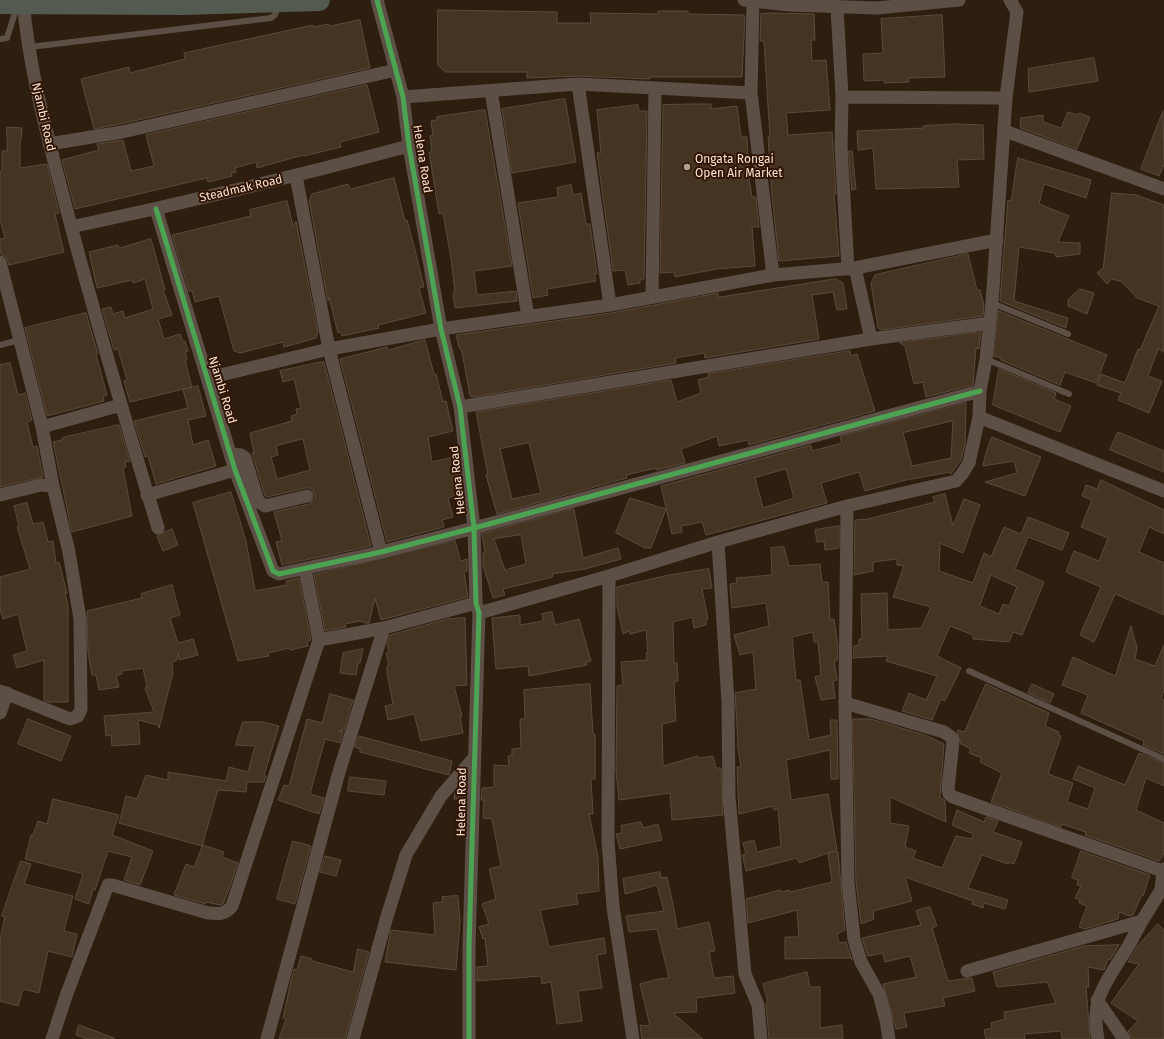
<!DOCTYPE html>
<style>
body{margin:0}
canvas{display:block;background:#2e1e0f}
</style>
<canvas width="1164" height="1039"></canvas>
<script>
const context = document.querySelector('canvas').getContext('2d');
context.lineJoin = 'round';
function paint(path, color) {
  context.fillStyle = color;
  context.fill(path, 'evenodd');
}
function trace(path, color, width, dash) {
  context.strokeStyle = color;
  context.lineWidth = width;
  context.lineCap = dash ? 'butt' : 'round';
  context.setLineDash(dash || []);
  context.stroke(path);
}
function drawText(font, color, halo, rows, align = 'center') {
  context.font = font + ' "Fira Sans",sans-serif';
  context.lineWidth = 4;
  context.setLineDash([]);
  context.textBaseline = 'middle';
  context.strokeStyle = halo;
  context.fillStyle = color;
  for (const [text, x, y, turn = 0] of rows) {
    context.save();
    context.translate(x, y);
    context.rotate((+turn || 0) * Math.PI / 180);
    context.textAlign = isNaN(turn) ? turn : align;
    if (halo) context.strokeText(text, 0, 0);
    context.fillText(text, 0, 0);
    context.restore();
  }
}
const building = new Path2D(`
 M438,10l119,2v11h34l-1,-10 68,1v-3h30v3l55,1 2,1 -3,61h-92v2l-72,-3 -51,2v-6h-82l-7,-7z
 M771,13l43,1 1,26h-4l1,21 14,-1 4,50 -44,3 2,22 44,-3 4,62h-2l5,62 -60,5 -7,-65 -4,-59h2l-6,-96h-4l1,-27z
 M942,15l3,62 -37,1 1,4 -25,1v-3l-20,1 -1,-27 20,-1 -2,-34z
 M360,20l10,48 -250,56 -26,5 -13,-50 48,-12 1,6 55,-14 -1,-6 129,-28v2l16,-3v2z
 M1094,58l4,23 -69,11 -1,-23z
 M367,85l12,47 -39,10 1,5 -37,9 -1,-1 -46,13 -1,-6 -21,6 1,4 -5,1 1,3 -24,6 -1,-4 -9,2 -123,29 -13,-49 37,-10 -2,-6 26,-4 8,31 23,-5 -8,-31z
 M565,99l11,63 -64,11 -10,-64z
 M693,104h18v5l26,-3 4,31h6l2,42 3,18h4l3,30h-7l3,39 -38,3 -42,8 -1,-5 -14,1 3,-168z
 M638,105l1,6h8l-3,168 -4,1v3l-12,2 -3,-15 -12,1 -16,-118h4l-4,-43z
 M485,110l27,156 -38,5 3,24 39,-4 1,10 -62,7 -2,-15 2,-1 -4,-34 -8,-45 -4,1 -10,-62h3l-2,-16 3,-1 -2,-14 6,-1v-3z
 M1163,111l1,53 -5,12 -18,-7z
 M1068,112l10,3 1,-2 11,4 -13,32 -57,-21 1,-10 22,-3v7l18,6z
 M955,124l28,1 1,34 -27,1 2,27 -83,2 -3,-41 -15,2 -1,-19 67,-3v-2z
 M7,127l15,1 -1,12h-1v28l27,-4 12,49 -4,1 9,38 -55,13 -3,-8 -5,-3 -1,-5v-10l5,-1 -5,-19v-47l2,-1v-20h5z
 M849,151h3l4,38 -4,1z
 M1018,158l73,22 -5,18 -42,-14 -5,20 30,12 -11,26 22,1v11l-24,3 -1,-4 -36,-6 -5,54 54,17 -2,10 -66,-27 8,-101 3,1z
 M394,178l11,43 2,-1 7,26 10,41 -5,1 7,25 -48,12 1,3 -37,8 -1,-4 -3,1 -9,-36 -1,4 -19,-101 3,-6 36,-10 2,5z
 M571,185l2,10 8,-2 5,31h4l7,50h-3l2,7 -49,8 1,6 -15,3 -15,-95 40,-6 -1,-9z
 M1112,193l24,2 28,10v147l-6,-3 -10,27 14,5 -13,32 -31,-13 3,-7 -24,-8 4,-11 24,9 13,-34 2,1 19,-44 -22,-8 -15,-16 -10,-3 -5,5 -10,-11 6,-5z
 M287,201l6,25 3,-5 22,111 -2,6 -32,9 -1,-5 -43,11 -6,-2 -15,-55 -24,6 -3,-11h-3l-17,-56 79,-19 -1,-6z
 M151,239l14,51h-2l9,25 -14,4 6,20 16,-5 3,8 2,-1 3,10 -3,1 2,8 -2,1 7,26 -62,15 -6,-21 3,-1 -9,-31 -4,1 -12,-41 9,-2 2,7 10,-3 2,7 28,-9 -8,-30 -12,4 -1,-3 -35,8 -8,-36 29,-7 1,3z
 M968,254l9,36h3l4,15 -1,11 -102,14 -3,-2 -7,-45 4,-8z
 M836,279l7,4 4,26 -10,1 -4,-18 -21,3 7,44 -114,19 -1,-5 -29,5 1,5 -202,34 -4,-1 -8,-44 -3,-5 -3,-12 155,-22 107,-20v4z
 M1080,289l14,4 -7,21 -19,-8v-6z
 M999,311l108,44 -11,28 -31,-11 -5,13 -59,-25v-2l-7,-2z
 M86,313l12,41 -2,1 11,40 -4,1 1,5 -57,15 -22,-88z
 M981,332l-2,17 -3,-1 -3,37 -47,12 -3,-15 -9,2 -9,-38 -5,-3z
 M425,340l9,34h2l7,28 3,-1 7,30 -25,6 4,25 25,-6 5,38 -14,4 5,19 -11,3 2,7 -57,15 -47,-183 47,-12 1,3z
 M850,351l1,5 6,-2 18,57 -126,34 -1,-5 -29,6 -2,-10 -36,13 4,14 -29,7v-2l-30,7 1,3 -130,36 -11,-39h2l-12,-63 195,-32 6,22 24,-9 -3,-13 11,-3 -1,-3zM529,443l12,50 -29,6 -12,-50z
 M321,362h3l47,184 -89,19 -6,-23 6,-1 -8,-29 35,-8 6,-5v-5l-5,-6h-4l-39,9 -2,-1 -13,-43h2l-4,-20 42,-12 -1,-5 6,-2 -1,-5 5,-1 -7,-29 -11,3 -3,-11zM303,439l7,31 -33,9 -6,-22 7,-2 -2,-9z
 M10,363l8,32 7,-2 7,27 -5,2 6,25 4,-1 6,31 -43,10v-122z
 M999,369l57,24 -2,6 17,7 -11,26 -67,-27z
 M198,386l8,30 -18,4 5,25 15,-5 8,26 -60,18 -8,-28 -3,1 -11,-36 54,-13 -5,-18z
 M966,403l-1,42 -4,15 -10,14 -1,-2 -44,8 -41,11 -6,-19 -38,11 6,20 -121,32 -4,-13 -21,4 1,6 -10,2 -11,-48 150,-41 1,6 30,-8 -2,-6zM953,421l-2,37 -39,8 -9,-33zM786,469l8,29 -31,10 -8,-30z
 M119,425l11,36 -5,1 1,5 -3,1 9,48 -60,16 -19,-90 9,-2v-2z
 M1118,432l46,19v21l-54,-22z
 M992,437l49,20 -16,39 -40,-14 32,-9 -3,-12 -31,5 2,-10z
 M1101,480l63,30v24l-15,-7 -10,25 25,11v52l-49,-21 -21,48 -14,-7 21,-48 -35,-15 8,-21 25,10 9,-23 -27,-11 11,-27 -10,-4 4,-11 11,4z
 M231,492l15,49 9,50 32,-6 -1,-4 13,-3 12,62 -4,2 1,4 -18,4 -1,-2 -21,5 1,3 -31,5 -45,-158z
 M945,494l8,32 11,-27 16,6 -17,48 -23,-10 -1,28 34,12 11,-30 7,4 13,-30 17,7 7,-17 41,16 -7,17 -34,-13 -13,32 29,13 -22,53 -9,-3 -4,10 -36,-3v-4l-23,-9 -13,30 24,12 -16,33 -4,-2 -9,21 -30,-9 7,-18 17,7 11,-24 -51,-15 2,-5 -35,2 1,-12 5,-1v-6h3l-1,-45 26,-1 1,37 33,-2 10,-21 -38,-10 11,-31 -7,-1v-6l-24,3v9l-19,4 1,-55 13,-1 67,-17 -2,-5zM991,575l26,12 -8,19 -6,-2 -4,10 -19,-8z
 M630,498l36,11 -15,39h-6l-29,-15z
 M27,503l6,21 10,-2 5,20 5,-1 3,22 3,-1 8,31h-2l3,13v96h-20l-4,-2v-40l-27,8 -4,-13 14,-4 -9,-37 -15,5 -3,-10v-32l30,-8 -13,-42 2,-1 -5,-20z
 M574,509l9,49 35,-10 3,11 -36,10 -33,5 1,3 -50,12 2,6 -12,3 -10,-33v-12l2,-1 -3,-18zM521,535l5,29 -21,6 -11,-31z
 M839,526v22l-14,2 -1,-9 -7,1 -2,-12z
 M172,529l6,16 -15,6 -6,-15z
 M455,541l5,18 1,2 6,-2v12l-3,1 4,25 -87,23 -6,-22 -6,25h-4l-5,-2 -15,3 1,3 -21,4 -11,-56z
 M784,547l5,19 31,-2 2,18h6l2,38 4,-1 4,28 -1,14h-3l3,19 -4,1 2,17 -14,2 -6,-23 6,-2 -3,-33h-4l-1,-10 -21,5 4,43h4l9,60 22,-5 -1,-15h7l1,59h-7l-1,-29 -44,10 5,40 37,-6 9,56 -38,13 -2,-5 -51,13 -3,-13 -1,-3 4,-1 -3,-11 11,-3 3,12 24,-6 -3,-37 -4,1 -1,-4 -34,8 -2,-47h4l-4,-24h1l-3,-50 21,-4 -3,-37 -13,3 -6,-20 35,-9 -3,-23 -34,5 -2,-24 7,-1 -1,-5 36,-3 -1,-27z
 M709,569l3,19 -10,1 6,30h-2v6l-12,3 -2,-11 -19,5 1,41h3l1,18 -4,1 2,39 -14,3 1,42 35,-10 1,2 14,-2 3,12h5l2,47 -51,5 -2,-27 -51,7 -3,-30 1,-84 6,-1 -2,-23 26,-2 -1,-7h2l-2,-23 -16,4 -1,-3 -6,3 -6,-28v-19l52,-12z
 M172,585l8,30 -10,3 8,25 15,-4 5,16 -19,5 -1,-7 -2,8 -4,1 1,11 -14,55 -1,-3 -20,-5 2,24 -28,2 -1,-11 -5,1 -2,-20 50,-4 -9,-24 2,-1 -4,-19 -22,3 1,3 -6,2 3,11 -20,3 -3,-15h-4l-4,-23 -1,-41 55,-13 -1,-4z
 M552,612l3,13 24,-6 12,42 -5,1 1,3 -58,11 -1,-10 -32,3 -4,-51 28,-3v10l23,-4 -1,-7z
 M465,618l2,67 -13,1 8,30h-2l3,17 -42,8 -7,-27 -26,6 -3,-14 8,-2 -6,-31v-7l2,-1 -3,-12 3,-1 -2,-8 3,-9 57,-16z
 M1131,626l6,22 -2,11 20,7 9,-21v45l-3,9 3,1v54l-21,-9 1,-4 -63,-28 7,-18 -26,-10 11,-28 42,19z
 M363,649l-3,14h-2l-2,12 -16,-2 3,-20z
 M590,684l3,50h2v45h-4l2,35h-4l9,43 1,34 -23,3 2,10 -38,6 9,37 55,-9 2,15 -9,2 5,33 -24,3 4,30 -25,3 -6,-42 -9,2 -1,-8 -64,5v-14l11,-1 -3,-28 -2,1 -4,-12 10,-3 -7,-20 14,-5 -7,-30 12,-3 -9,-47 -9,-1 1,-18h-3l1,-12 12,-1v-22l15,1 -1,-10 4,-1v-6l9,-1 -1,-29h5l-1,-29z
 M986,684l63,29 -4,13 14,6 -1,3 3,1 -13,38 25,9 -6,19 21,7 7,-21 -22,-9 5,-13 47,19 14,-32 25,10v23l-18,-8 -10,32 28,13v31l-5,7 -74,-26 1,-3 -24,-8 -1,3 -70,-25 11,-29 -22,-11 2,-4 -13,-5 2,-4 -10,-5 -4,-12 1,-2 6,2z
 M1032,684l22,10 -4,9 -22,-10z
 M330,694l23,6 -9,30 -5,1 4,1 -3,11 -15,-4 -15,55 14,4 -5,16 -41,-14 6,-15 5,1 18,-67 15,4z
 M28,719l43,17 -10,25 -43,-17z
 M853,719h18l54,16 19,9 -4,53 5,4 1,21 -56,-25v26l19,3 -4,21 11,4 -3,7 29,10 14,-32 16,3 1,-5 -21,-9 5,-15 27,12 2,-5 12,4 -5,11 29,10 -8,22 -5,-2 -1,2 -26,-9 -14,33 40,12 -3,9 -21,-6 -1,5 -11,-4 1,-3 -68,-24 7,24 -39,10 1,8 -13,5 -5,-42z
 M243,722h20l16,4 -15,49 2,1 -2,6h-17l-1,10 -28,-2 -16,56 -83,-23 7,-27 11,3 9,-24 22,5v-8l58,9 3,-14 19,5 7,-26 -19,-1z
 M359,736l93,25 -3,14 -89,-23v-3l-5,-2z
 M350,777l36,4 -2,14 -36,-4z
 M460,786l6,1 -1,12h-11l1,-6z
 M53,799l66,16 -7,20 41,16 -13,34 -16,-5 8,-23 -24,-6 -13,39 -2,-1 -4,15 -14,-5 8,-25 -58,-15 6,-24h2l5,-14 9,3z
 M641,822l2,6 15,-4 4,16 -42,9 -4,-15 6,-1 -1,-7z
 M293,841l18,5 -16,58 -18,-5z
 M203,845l21,7 -2,5 16,6 -10,29 -5,12 -3,1 -14,-3v2l-32,-9 12,-31 8,3z
 M1081,851l69,24 -7,21 -1,-1 -9,20 -4,1 -10,-4 -1,7 -33,10 -6,-2 8,-21 -8,-3 1,-3 -5,-2 6,-12 -4,-1 1,-5 -6,-2z
 M838,852l7,78 -8,4 2,9 7,-1 6,18 -1,-2h-19l-47,1v-22h14l-2,-27 -49,13 -2,-24 34,-9 1,2 8,-2 1,2 42,-10 -4,-29z
 M325,856l16,4 -5,16 -16,-4z
 M21,861l10,3 -7,20 49,12 -9,35 13,3 -5,23 -24,-6 -9,42 -16,-4 -5,17 -18,-5v-62l5,-22 -3,-1z
 M660,872l1,6 6,-1 7,32 3,20 32,-7 6,29 -6,1 5,26 19,-2 2,17 -39,5 1,14 -24,1 30,26h-61l-2,-14 10,1 -10,-42 18,-5 11,-1 -12,-49 -28,3 -3,-16 38,-5 -7,-26 -32,9 -2,-15z
 M458,896l2,26 -4,48 -71,-8 6,-32 44,5 -2,-32 10,-1 -1,-5z
 M930,907l7,19 -5,2 16,53 24,-3 3,13 -32,7 2,8 -41,7 3,14 -11,2 -13,-45 33,-7 -6,-21 -25,6 -2,-9 -15,3 -6,-18 59,-13 -5,-14z
 M1158,924l6,6v109h-32l-4,-8 10,-10 -27,-18 28,-39 -11,-2 9,-15z
 M1119,945l-9,15 -2,-1 -4,11 -16,-3 1,20 -3,-1 4,53h-28l-1,-8 -37,3 1,5h-39l-2,-9 8,-2 -1,-5 14,-4 -1,-7 52,-9 -9,-21 -50,5 -4,-15 91,-26z
 M358,949l11,3 -24,87h-66l7,-20 -3,-1 8,-37 3,-12 3,1 4,-14 11,3v2l41,11z
 M807,972l3,15h10v41l22,-3 1,14h-74l-3,-36 2,-1 -5,-18z
 M79,1025l35,13v1h-26l-12,-4z`);
const lane = new Path2D(`
 M0,39l7,-1 10,-32
 M30,47l241,-29 4,-3 4,-10
 M992,303l76,31
 M0,345l19,-5
 M986,359l83,35
 M969,671l195,88`);
const street = new Path2D(`
 M23,0c6,72 26,141 44,211 28,106 59,212 91,317
 M377,0l26,97 6,49 32,183 19,78 14,121 2,75 3,10 -10,333v93
 M744,0l46,5 87,3 82,-8
 M753,0l-2,93 22,182
 M837,7l5,90 -1,49 7,123
 M578,84l32,221
 M491,91l37,226
 M403,97l175,-13 173,9
 M842,97l164,1
 M1005,131l159,58
 M49,144l73,-12 274,-62
 M296,176l33,173 52,203
 M156,209l79,261 38,101 6,3 102,-22 93,-24 506,-137
 M71,227c114,-24 226,-51 338,-81
 M0,262l42,165 11,59 16,66 11,67 1,90 -3,7 -8,3 -70,-28
 M855,268l16,71
 M652,297l3,-208
 M208,378l121,-29 112,-20 169,-24 163,-30 82,-7 142,-28
 M460,407l411,-68 119,-16
 M979,417l185,74
 M42,427l79,-22
 M231,454l10,1 4,3 13,43 7,5 42,-10
 M0,495l41,-10 12,1
 M147,495l88,-25
 M847,506l-2,197 3,179 6,57 7,23 18,32 7,26 3,19
 M718,542l10,160 1,95 16,177 13,31 3,34
 M305,569l14,71
 M609,576l-1,265 5,66 20,132
 M479,613l130,-37 109,-34 129,-36 109,-25 6,-7 7,-11 10,-46 1,-26 6,-32 6,-56 14,-205 11,-86 -7,-12
 M845,703l99,29 7,5 2,4 -5,48 1,5 4,3 210,74 1,-2
 M0,713l7,-20
 M967,971l175,-50 19,-31 2,-19
 M1097,1000l27,39
 M52,1039l14,-43 42,-111h4l96,28c10,1 17,2 24,-7l87,-266 65,-12 92,-25
 M267,1039l72,-267 45,-144
 M353,1039l33,-119 20,-65 35,-59 32,-37
 M1098,1039c-8,-39 7,-55 26,-86 7,-10 12,-22 18,-32`);
const highway = new Path2D(`
 M0,3l183,1 136,-4`);
const cycleway = new Path2D(`
 M377,0l26,97 6,49 32,183 19,78 14,121 2,75 3,10 -10,333v93
 M156,209l79,261 38,101 6,3 102,-22 93,-24 506,-137`);
const markers = [
 [687,167,4,"#b19e8f"]
];
const streetNames = [
 ["Njambi Road",43,117,77],
 ["Helena Road",422,159,81],
 ["Steadmak Road",241,189,-13],
 ["Njambi Road",222,390,73],
 ["Helena Road",458,480,-96],
 ["Helena Road",462,802,-89]
];
const poiNames = [
 ["Ongata Rongai",695,160],
 ["Open Air Market",695,174]
];
paint(building, '#453422');
trace(building, '#584a3e', 1);
trace(lane, '#5c5046', 6);
trace(street, '#5c5046', 13);
trace(highway, '#535a50', 22);
trace(cycleway, '#4ca352', 5);
for (const [x, y, r, color] of markers) {
  const dot = new Path2D();
  dot.arc(x, y, r, 0, 2 * Math.PI);
  context.fillStyle = color;
  context.fill(dot);
  trace(dot, '#301400', 1.5);
}
drawText('12px', '#f7e3d4', '#301400', streetNames);
drawText('12px', '#f7e3d4', '#301400', poiNames, 'left');
</script>
